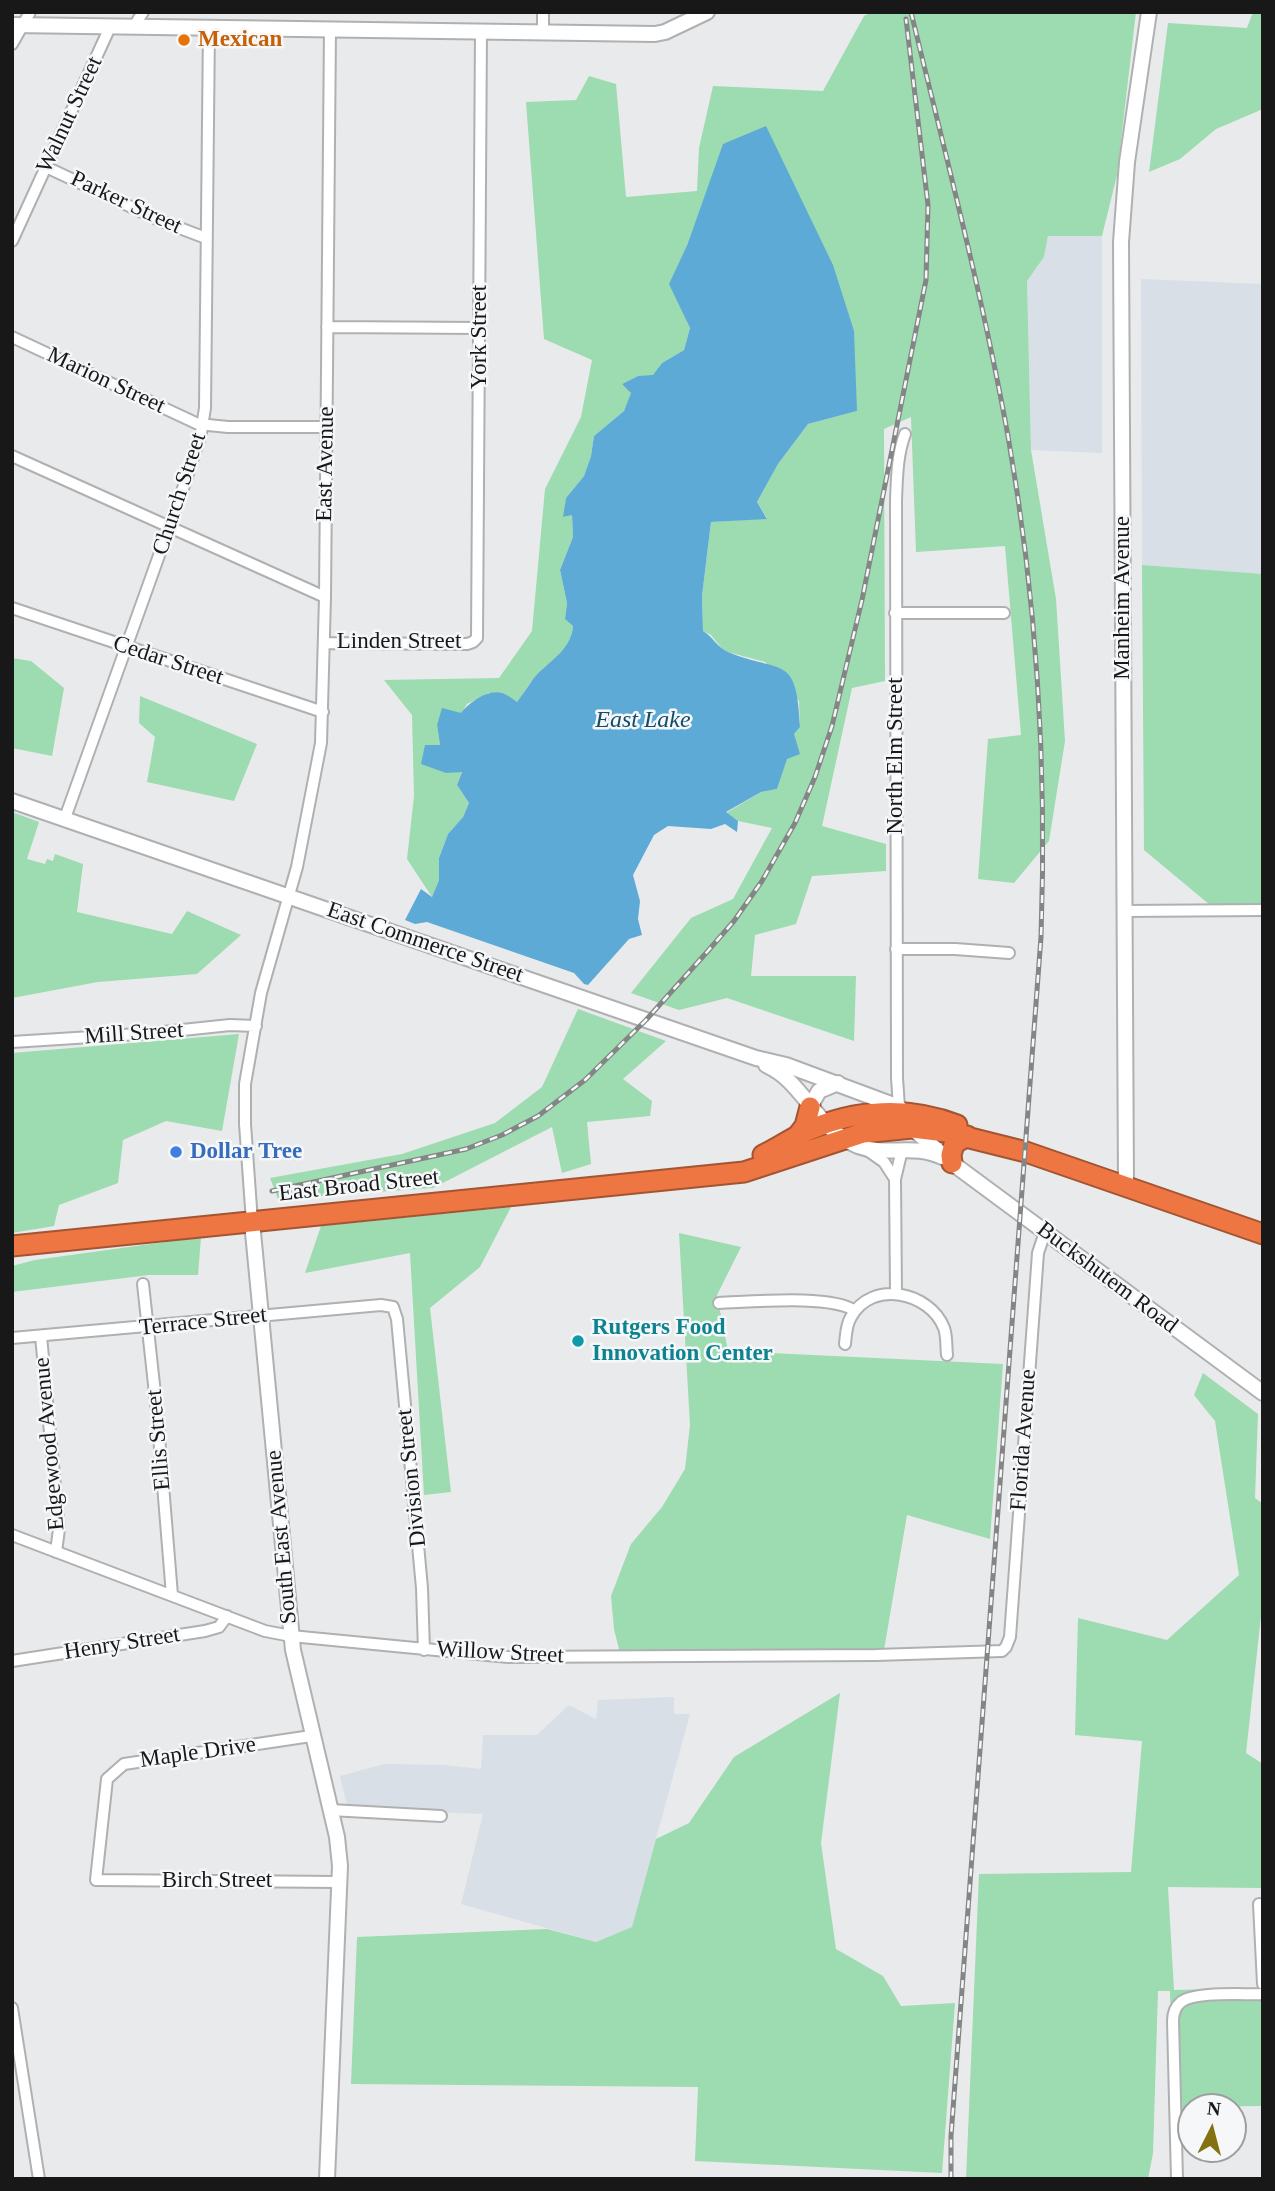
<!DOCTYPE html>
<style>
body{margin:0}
#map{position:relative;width:1275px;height:2191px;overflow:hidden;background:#e9eaeb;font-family:Georgia,serif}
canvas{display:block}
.frame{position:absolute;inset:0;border:14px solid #181818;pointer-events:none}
.north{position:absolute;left:1177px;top:2093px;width:70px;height:70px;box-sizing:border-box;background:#f6f7f9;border:2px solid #9d9e9f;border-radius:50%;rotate:6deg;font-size:19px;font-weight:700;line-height:28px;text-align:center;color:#181818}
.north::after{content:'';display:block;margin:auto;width:24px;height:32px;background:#847112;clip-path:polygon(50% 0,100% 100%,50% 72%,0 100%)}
</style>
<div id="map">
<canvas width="1275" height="2191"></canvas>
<div class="frame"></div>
<div class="north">N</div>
</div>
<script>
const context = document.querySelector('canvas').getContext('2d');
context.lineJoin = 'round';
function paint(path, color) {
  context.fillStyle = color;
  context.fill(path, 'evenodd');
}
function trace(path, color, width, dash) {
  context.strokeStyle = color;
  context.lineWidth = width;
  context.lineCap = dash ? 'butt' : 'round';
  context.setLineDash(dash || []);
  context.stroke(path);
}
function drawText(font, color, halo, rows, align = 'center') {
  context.font = font + ' Georgia,serif';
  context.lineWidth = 5;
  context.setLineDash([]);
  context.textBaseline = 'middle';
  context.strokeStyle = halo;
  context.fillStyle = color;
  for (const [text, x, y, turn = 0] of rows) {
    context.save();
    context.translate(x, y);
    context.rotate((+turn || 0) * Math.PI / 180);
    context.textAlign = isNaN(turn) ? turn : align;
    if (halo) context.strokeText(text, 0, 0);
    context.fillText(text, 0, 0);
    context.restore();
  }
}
const built = new Path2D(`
 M1048,236h54v217l-71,-3 -4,-169 17,-24z
 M1141,279l122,5v290l-121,-9z
 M674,1697v17h16l-58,213 -36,15 -135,-38 22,-90 -135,-5 -8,-33 44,-12 60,1 37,4 2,-34h54l32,-30 27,14 2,-19z`);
const green = new Path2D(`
 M872,12h264l-19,163 -15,61h-54l-4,21 -17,24 4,169 25,149 9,142 -16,100 -35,42 -36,-4 10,-140 33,-4 -16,-189 -89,6 -5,-135 -27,12 1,252 -33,7 -30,138 64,18v27l-74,5 -16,48 -41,11 -4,41h105l-2,65 -127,-43 -48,12 -48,-17 60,-75 42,-19 39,-71 -34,-7 -12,-8 35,-21 16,-3 17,-55 6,-7 -1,-26 -34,-39 -41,-11 -13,-16 -8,-4 -1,-35 9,-74 56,-4 -10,-16 21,-38 30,-40 49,-13 -169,-168 -18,40 20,45 -6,22 -22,13 -9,13h-15l-16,8 10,9 -8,18 -30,25 -3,20 -7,20 -18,22 -2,19 8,-3 1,23 -13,33 7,33 -2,15 8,8c-2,25 -25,35 -40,53 -6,7 -10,16 -16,23l-15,-9h-13l-22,11 -6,10 -24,11 3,20 22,26 -5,14 12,18 -6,14 -15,17 -9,24v22l-7,17 -25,-38 7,-63 -2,-81 -28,-35 115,-2 33,-47 13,-142 36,-72 11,-57 -48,-21 -18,-237 50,-2 13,-24 27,8 10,113 71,-6 2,-43 14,-62 110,5 41,-75z
 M1253,12h10v97l-47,20 -36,30 -31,13 19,-149 79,5z
 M1142,565l121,9v336h-47l-72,-60z
 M12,658l19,3 33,27 -12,68 -40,-8z
 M140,696l117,48 -23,57 -87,-19 8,-45 -16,-14z
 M12,812l27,10 -12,37 18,5 2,-5 6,2 2,-7 28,10 -6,48 95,22 15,-23 54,24 -44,39 -99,8 -86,16z
 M578,1009l88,32 -43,38 29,22 -2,15 -63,6 4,42 -29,9 -10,-46 -119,61 -155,11 -8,-21 132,-24 93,-31 47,-36z
 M239,1034l-17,97 -56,-10 -43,19 -5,43 -59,22 -5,21 -42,7v-180z
 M511,1207l-31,60 -50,41 21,184 -27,3 -14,-242 -105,20 16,-47z
 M679,1233l62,14 -24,48 11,56 275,13 -13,175 -83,-24 -23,135 -263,7 -7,-28 -3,-33 20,-52 31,-37 23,-38 5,-44z
 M201,1237l-3,38h-49l-137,17v-26l23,-6z
 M1203,1373l55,41 -3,84 8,6v94l-17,155 17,11v124l-95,-1 6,103 89,-2v118l-72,1v3l-18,1 -3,-120h-12l-5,162 -5,26h-182l13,-305 152,-2 11,-131 -67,-6 3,-117 89,22 72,-65 -24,-154 -21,-26z
 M840,1693l-19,150 15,106 47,27 18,30 54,-3 -13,170 -247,-12 3,-74 -347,-3 6,-147 190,-8 49,13 36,-15 24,-88 33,-16 45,-66z`);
const water = new Path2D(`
 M766,126l67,139 21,66 3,80 -49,13 -30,40 -21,38 10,17 -56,3 -9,74 1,35c9,5 15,17 25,21 54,22 69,1 72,75l-6,7 6,20 -13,5 -10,30 -16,3 -35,20 12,9 -1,11 -12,-8 -14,5 -43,-3 -14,9 -21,40 7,26 -2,18 4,16 -13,4 -41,46 -4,-1 -10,-11 -147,-51 -12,2 -10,-4 16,-31 11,8 7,-17v-22l9,-24 15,-17 6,-14 -12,-18 5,-13 -16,1 -25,-9 4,-19h15l-3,-20 5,-17 19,5c8,-10 26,-24 41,-20 4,1 11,6 15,9 6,-8 11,-16 16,-23 15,-18 38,-28 40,-53l-8,-7 2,-16 -7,-33 13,-33 -1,-22 -9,2 3,-19 18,-22 7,-20 3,-20 30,-25 7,-18 -9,-9 16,-8 15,-1 9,-12 22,-13 6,-22 -21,-44 19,-41 35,-99z`);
const street = new Path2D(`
 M134,26l9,-14
 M543,33v-21
 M12,44l18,-32
 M46,167l115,54 45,17
 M12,241l98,-214
 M327,327l153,1
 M12,337l186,87 30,3h98
 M12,456l313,141
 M12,608l311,104
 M895,613h109
 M324,643l143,1 6,-2 4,-4 4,-607
 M65,818l121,-338 15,-47 4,-25 4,-380
 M1124,911l139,-1
 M896,949h59l54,4
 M12,1042l142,-9 76,-8 26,1
 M899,1107l-2,-29 -1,-578c1,-22 1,-45 9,-66
 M867,1150l17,12 11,17
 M252,1222l-7,-98v-40l16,-91 36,-126 24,-124 4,-146 5,-568
 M143,1284l14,128 15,183
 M896,1293l-1,-114 7,-29
 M719,1303c31,-1 113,-9 136,8
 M41,1336l18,193 -3,23
 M12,1338l369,-33 12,2 4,12 25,269 2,62
 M845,1344c1,-9 1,-19 6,-27 21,-38 79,-25 93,11 3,8 2,19 3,27
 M12,1535l253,96 26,5 217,21 368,-2 126,-4 4,-4 4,-10 28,-384 7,-21
 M12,1661l193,-30 14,-4 8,-11
 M311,1736l-187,28 -17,15 -11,101 242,2
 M330,1810l111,6
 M1259,1904l4,80
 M12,2008l27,171
 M1177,2179l-4,-158c0,-7 2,-14 8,-19 14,-11 63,-7 82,-8`);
const secondary = new Path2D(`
 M12,25l643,9 10,-2 42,-20
 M12,801l744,257 30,7 113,42 13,21 40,35 311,230
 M766,1065c8,4 16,9 22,15 25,24 35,51 70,66 30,11 55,-3 84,11
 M810,1107l9,-16 19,-8
 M1126,1186l-5,-944 6,-80 22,-150
 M252,1222l41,428 44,187 3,29 -13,313`);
const highway = new Path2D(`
 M795,1139l10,-13 5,-19
 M763,1155c15,-7 29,-17 44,-24 48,-22 102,-25 150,-6
 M952,1163l-1,-8 3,-11 13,-8
 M12,1246l732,-74 119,-39 49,-5 34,4 80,20 237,82`);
const rail = new Path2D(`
 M911,12c34,141 71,281 97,424 29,165 39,334 33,501l-90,1199v43
 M272,1191l194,-42 36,-14 36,-19 47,-36 61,-60 61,-68 27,-31 28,-40 33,-58 20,-46 17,-51 30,-126 64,-320 2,-75 -22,-186`);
const markers = [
 [184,40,7,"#e8710a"],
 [176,1152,7,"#3f7fe0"],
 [578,1341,7,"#0f9aa8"]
];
const foodNames = [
 ["Mexican",198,40]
];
const streetNames = [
 ["Walnut Street",70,115,-65],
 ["Parker Street",126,203,25],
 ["York Street",480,337,-90],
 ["Marion Street",106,381,25],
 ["East Avenue",326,464,-89],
 ["Church Street",180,494,-72],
 ["Manheim Avenue",1123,598,-90],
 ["Linden Street",399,642],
 ["Cedar Street",168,661,18],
 ["North Elm Street",896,756,-90],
 ["East Commerce Street",425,943,19],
 ["Mill Street",134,1034,-4],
 ["East Broad Street",359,1186,-6],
 ["Buckshutem Road",1107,1278,37],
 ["Terrace Street",203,1322,-6],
 ["Ellis Street",159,1440,-95],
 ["Florida Avenue",1024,1440,-86],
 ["Edgewood Avenue",50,1444,-95],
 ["Division Street",412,1478,-96],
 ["South East Avenue",282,1537,-95],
 ["Henry Street",122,1644,-9],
 ["Willow Street",500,1653,3],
 ["Maple Drive",198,1753,-8],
 ["Birch Street",217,1881]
];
const shopNames = [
 ["Dollar Tree",190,1152]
];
const cultureNames = [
 ["Rutgers Food",592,1328],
 ["Innovation Center",592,1354]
];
const waterNames = [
 ["East Lake",643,721]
];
paint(built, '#d9dfe7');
paint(green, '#9ddbb0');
paint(water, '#5eaad7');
trace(street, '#afb0b2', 14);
trace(secondary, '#afb0b2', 18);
trace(highway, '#a35533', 23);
trace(street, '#fff', 10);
trace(secondary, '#fff', 14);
trace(highway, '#ee7642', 19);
trace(rail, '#848585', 5);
trace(rail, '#f6f7f9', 2.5, [8]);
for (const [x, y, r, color] of markers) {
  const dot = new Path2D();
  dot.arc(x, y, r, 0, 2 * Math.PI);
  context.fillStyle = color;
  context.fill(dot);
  trace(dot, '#f6f7f9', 2.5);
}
drawText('bold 23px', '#c56008', '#f6f7f9', foodNames, 'left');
drawText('23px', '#181818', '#f6f7f9', streetNames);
drawText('bold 23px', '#366cbe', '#f6f7f9', shopNames, 'left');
drawText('bold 23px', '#0d838f', '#f6f7f9', cultureNames, 'left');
drawText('italic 24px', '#114c6b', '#f6f7f9', waterNames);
</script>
